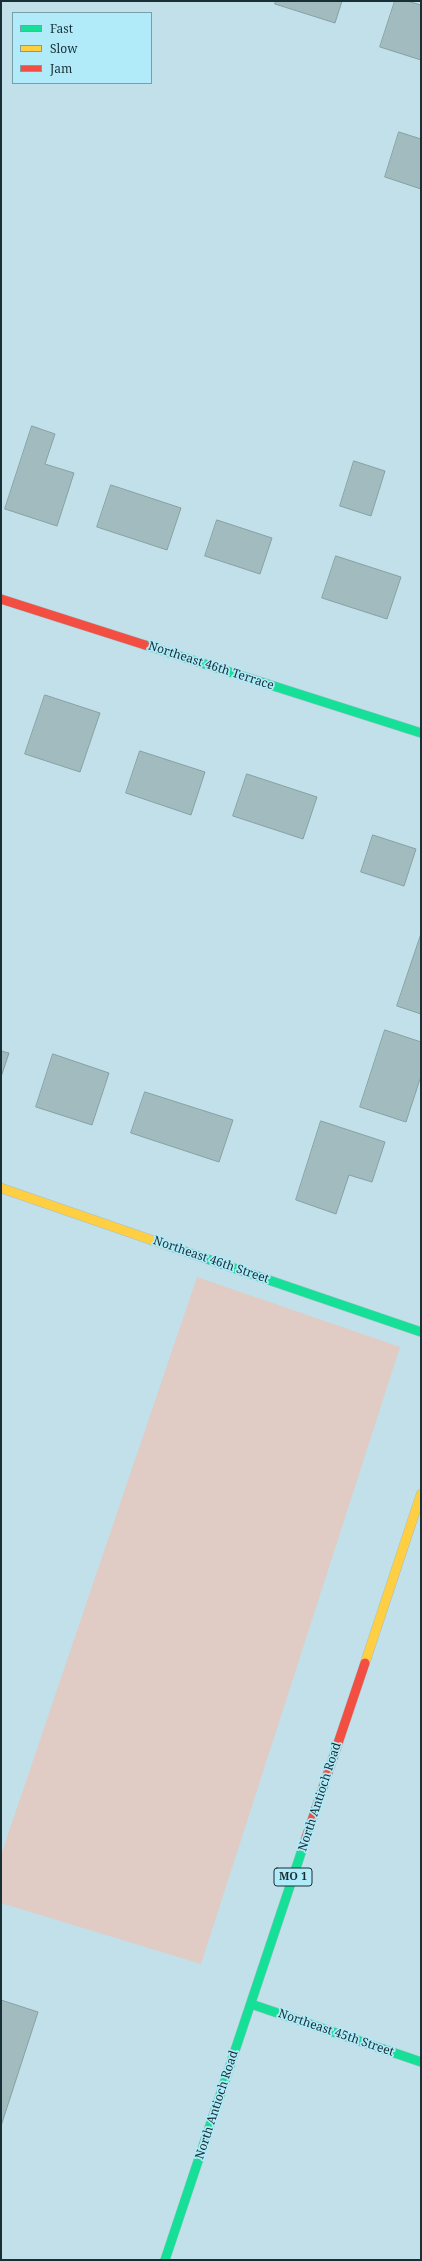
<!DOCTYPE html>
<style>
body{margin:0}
#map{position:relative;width:422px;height:2261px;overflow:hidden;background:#c1e0e9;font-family:"Noto Serif",serif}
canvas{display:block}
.frame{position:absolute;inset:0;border:2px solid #182f35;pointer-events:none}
.legend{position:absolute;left:12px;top:12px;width:140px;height:72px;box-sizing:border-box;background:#b1eaf9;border:1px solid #749fab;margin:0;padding:5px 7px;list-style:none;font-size:12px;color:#182f35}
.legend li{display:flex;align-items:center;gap:8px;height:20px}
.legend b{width:20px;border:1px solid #749fab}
</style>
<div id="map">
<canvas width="422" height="2261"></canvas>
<div class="frame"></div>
<ul class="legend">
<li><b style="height:5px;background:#16e098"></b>Fast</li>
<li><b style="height:5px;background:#ffcf43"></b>Slow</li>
<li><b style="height:5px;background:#f24e42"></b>Jam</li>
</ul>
</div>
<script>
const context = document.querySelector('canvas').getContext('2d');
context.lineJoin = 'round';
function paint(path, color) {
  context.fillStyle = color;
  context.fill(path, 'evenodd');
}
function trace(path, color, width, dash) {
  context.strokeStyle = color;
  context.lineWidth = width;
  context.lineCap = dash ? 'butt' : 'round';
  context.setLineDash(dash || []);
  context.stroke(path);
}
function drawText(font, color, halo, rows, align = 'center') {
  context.font = font + ' "Noto Serif",serif';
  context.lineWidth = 3.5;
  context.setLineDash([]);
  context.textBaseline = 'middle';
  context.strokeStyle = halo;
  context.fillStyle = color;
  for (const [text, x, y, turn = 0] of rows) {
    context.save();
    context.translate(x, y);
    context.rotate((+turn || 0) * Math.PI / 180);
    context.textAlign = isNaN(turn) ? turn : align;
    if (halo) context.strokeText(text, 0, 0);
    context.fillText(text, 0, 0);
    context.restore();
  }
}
const green = new Path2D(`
 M197,1277l203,70 -199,617 -200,-61v-48z`);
const building = new Path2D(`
 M276,1h66l-7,22 -60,-19z
 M395,1h12l14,4v55l-41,-13z
 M399,132l22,7v50l-36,-12z
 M32,426l23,8 -10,30 29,9 -17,53 -52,-17z
 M354,461l31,10 -14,45 -31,-10z
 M111,485l70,23 -14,42 -70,-23z
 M217,520l55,18 -12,36 -55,-18z
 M336,556l65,21 -14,42 -65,-21z
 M45,695l55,18 -20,59 -55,-18z
 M140,751l65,21 -14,43 -65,-22z
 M247,774l70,23 -14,42 -70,-23z
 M373,835l43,14 -12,37 -43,-14z
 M421,934v80l-24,-8z
 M385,1030l36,12v34l-15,46 -46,-15z
 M1,1051l8,2 -8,24z
 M53,1054l56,19 -17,52 -56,-18z
 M145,1092l88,28 -14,42 -88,-29z
 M321,1121l64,21 -13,40 -23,-7 -13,39 -40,-14z
 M1,2000l37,12 -37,114z`);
const fast = new Path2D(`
 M145,645l276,88
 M169,1246l252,86
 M251,2004l170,58
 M165,2260l140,-419`);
const slow = new Path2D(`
 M1,1188l168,58
 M365,1663l56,-169`);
const jam = new Path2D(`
 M1,599l144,46
 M305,1841l60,-178`);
const shields = [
 [293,1877,38]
];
const shieldNames = [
 ["MO 1",293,1877]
];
const streetNames = [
 ["Northeast 46th Terrace",211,666,18],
 ["Northeast 46th Street",211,1260,19],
 ["North Antioch Road",320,1797,-72],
 ["Northeast 45th Street",336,2033,19],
 ["North Antioch Road",217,2105,-72]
];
paint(green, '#e0cbc5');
paint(building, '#a2bbbf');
trace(building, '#87a0a4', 1);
trace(fast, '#a6bec5', 10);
trace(slow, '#a6bec5', 10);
trace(jam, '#a6bec5', 10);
trace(fast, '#16e098', 9);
trace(slow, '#ffcf43', 9);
trace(jam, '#f24e42', 9);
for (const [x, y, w] of shields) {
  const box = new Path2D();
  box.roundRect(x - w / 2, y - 9, w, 18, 3);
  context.fillStyle = '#b1eaf9';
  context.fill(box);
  trace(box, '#182f35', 1);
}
drawText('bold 11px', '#182f35', null, shieldNames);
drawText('12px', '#182f35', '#b1eaf9', streetNames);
</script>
